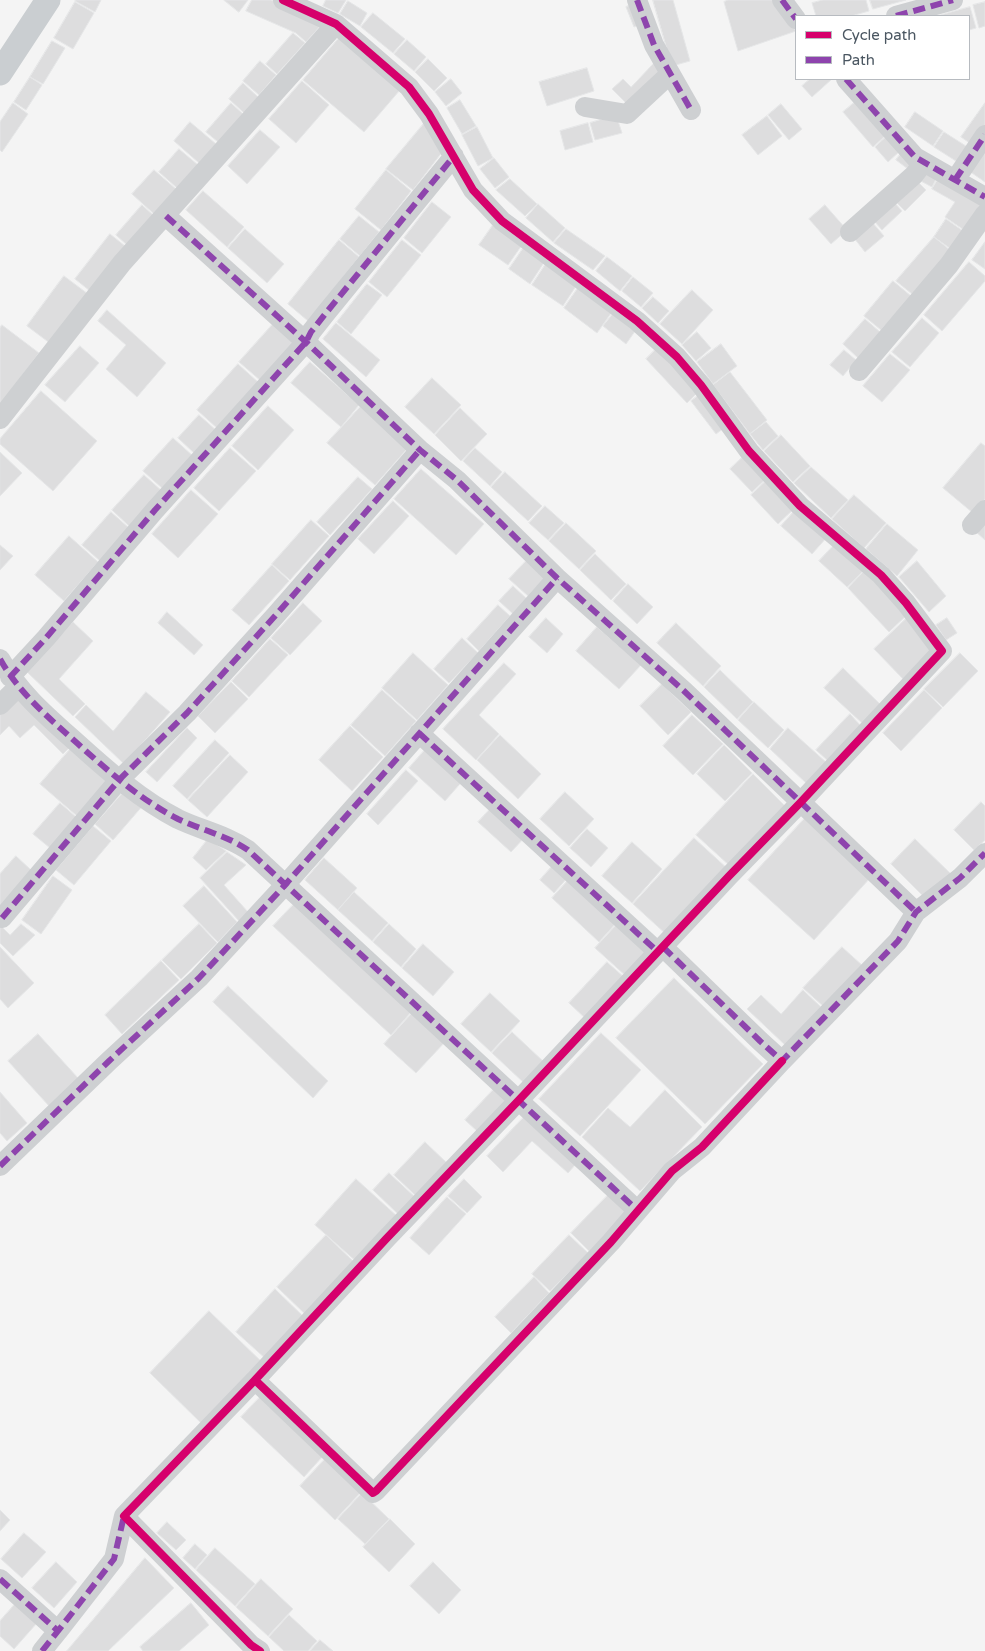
<!DOCTYPE html>
<style>
body{margin:0}
#map{position:relative;width:985px;height:1651px;overflow:hidden;background:#f4f4f4;font-family:"Varela Round",sans-serif}
canvas{display:block}
.legend{position:absolute;left:795px;top:15px;width:175px;height:65px;box-sizing:border-box;background:#fff;border:1px solid #b7bbc0;margin:0;padding:6px 9px;list-style:none;font-size:15px;color:#4a5661}
.legend li{display:flex;align-items:center;gap:10px;height:25px}
.legend b{width:25px;border:1px solid #b7bbc0}
</style>
<div id="map">
<canvas width="985" height="1651"></canvas>
<ul class="legend">
<li><b style="height:6px;background:#d6006c"></b>Cycle path</li>
<li><b style="height:6px;background:#8e44ad"></b>Path</li>
</ul>
</div>
<script>
const context = document.querySelector('canvas').getContext('2d');
context.lineJoin = 'round';
function paint(path, color) {
  context.fillStyle = color;
  context.fill(path, 'evenodd');
}
function trace(path, color, width, dash) {
  context.strokeStyle = color;
  context.lineWidth = width;
  context.lineCap = dash ? 'butt' : 'round';
  context.setLineDash(dash || []);
  context.stroke(path);
}
const building = new Path2D(`
 M76,0h25l-6,12 -20,-11z
 M224,0h24l-9,12z
 M252,0h19l52,23 -17,19 -10,-9 -50,-22z
 M326,0h20l-8,13 -15,-7z
 M653,0h20l17,61 -18,5z
 M728,0h47l21,31 -58,20 -14,-49z
 M823,0h43l3,11 -18,5h-35l-4,-13z
 M870,0h36l-33,9z
 M348,1l19,12 -7,13 -20,-12z
 M75,2l19,11 -21,36 -19,-11z
 M985,2v24l-6,2 -6,-23z
 M636,3l8,20 -10,4 -8,-20z
 M970,7l6,21 -7,2v-14h-32z
 M373,13l32,26 -12,14 -32,-26z
 M293,33l12,10 -28,31 -11,-10z
 M339,38l61,52 -36,42 -61,-52z
 M407,40l19,17 -12,14 -20,-17z
 M52,41l13,7 -22,36 -13,-7z
 M428,59l19,19 -13,13 -19,-19z
 M657,60l8,14 -35,33 -18,-18 11,-10 8,8z
 M260,61l16,14 -17,20 -16,-14z
 M587,68l7,23 -47,15 -8,-24z
 M30,77l12,8 -16,25 -12,-8z
 M451,79l11,14 -16,13 -11,-14z
 M810,79h22l-20,18 -10,-11z
 M302,81l27,24 -33,38 -27,-24z
 M243,83l15,14 -14,16 -15,-14z
 M460,100l16,26 -14,8 -15,-26z
 M855,102l30,34 -12,11 -30,-35z
 M13,103l15,11 -26,38 -2,-2v-28z
 M231,103l12,11 -25,28 -12,-10z
 M985,103v22l-14,19 -10,-7z
 M781,104l21,25 -13,11 -21,-25z
 M915,112l28,19 -10,15 -28,-19z
 M616,115l6,18 -27,7 -5,-17z
 M767,116l15,20 -24,19 -16,-20z
 M426,121l17,30 -30,39 -27,-21z
 M190,122l26,22 -17,19 -25,-22z
 M588,123l5,19 -28,8 -5,-19z
 M477,127l16,31 -15,8 -16,-31z
 M260,130l20,17 -33,37 -19,-18z
 M944,132l25,16 -10,15 -25,-16z
 M887,136l13,15 -12,11 -13,-15z
 M985,148v34l-16,-11z
 M179,149l19,16 -21,23 -18,-16z
 M902,152l16,13 -6,7 -16,-12z
 M494,158l15,19 -14,11 -15,-19z
 M923,168l14,9 -5,10 -15,-8z
 M154,170l22,19 -22,25 -22,-20z
 M386,170l25,21 -30,39 -26,-21z
 M939,177l45,25 -20,28 -19,-13 10,-15 -23,-13z
 M510,179l27,25 -12,12 -29,-26z
 M916,180l10,10 -21,21 -10,-10z
 M203,191l41,36 -17,20 -41,-37z
 M432,202l19,15 -29,36 -18,-15z
 M894,202l8,9 -20,19 -8,-9z
 M538,204l27,24 -12,14 -27,-24z
 M142,205l11,10 -26,30 -11,-10z
 M825,205l22,25 -16,14 -22,-25z
 M359,216l20,16 -19,24 -20,-17z
 M946,219l17,12 -12,18 -17,-12z
 M872,222l12,14 -19,16 -11,-14z
 M493,225l29,20 -14,20 -29,-20z
 M245,229l39,35 -17,19 -39,-35z
 M566,229l39,27 -12,14 -39,-27z
 M110,234l15,12 -35,45 -15,-12z
 M934,237l16,13 -38,44 -16,-13z
 M339,240l20,17 -51,64 -20,-17z
 M402,240l19,15 -34,42 -18,-15z
 M985,242v27l-13,-9z
 M524,247l21,14 -15,23 -21,-15z
 M607,257l25,19 -12,15 -24,-20z
 M547,262l31,21 -15,23 -31,-21z
 M969,262l16,14v5l-43,50 -18,-16z
 M64,276l24,18 -37,50 -24,-18z
 M633,277l20,16 -12,14 -19,-16z
 M893,281l18,15 -30,34 -17,-14z
 M367,284l15,11 -31,39 -14,-12z
 M580,285l34,24 -17,24 -33,-25z
 M692,290l21,20 -31,34 -22,-20z
 M653,297l16,14 -11,12 -16,-15z
 M107,310l59,53 -29,34 -31,-28 20,-24 -28,-24z
 M616,310l22,17 -12,17 -23,-18z
 M922,318l17,15 -29,34 -18,-15z
 M865,319l15,13 -22,26 -15,-14z
 M336,323l44,37 -14,17 -43,-38z
 M273,324l22,19 -34,38 -22,-19z
 M2,325l37,28 -39,52v-77z
 M697,332l14,16 -15,13 -14,-16z
 M721,344l16,22 -24,18 -16,-22z
 M660,345l41,44 -14,14 -41,-44z
 M80,346l19,17 -34,39 -20,-17z
 M844,350l12,10 -13,16 -13,-11z
 M890,354l20,16 -28,32 -19,-16z
 M310,362l49,43 -18,22 -50,-44z
 M238,364l21,19 -41,46 -21,-19z
 M730,372l37,48 -17,14 -37,-49z
 M432,378l29,27 -27,29 -29,-27z
 M41,391l56,50 -44,50 -53,-47v-5z
 M703,392l25,33 -12,9 -25,-33z
 M268,406l26,24 -36,40 -26,-24z
 M361,406l46,43 -32,36 -48,-42z
 M460,408l27,26 -26,27 -26,-26z
 M199,415l18,16 -22,23 -17,-16z
 M766,422l12,14 -15,14 -13,-16z
 M781,435l29,31 -17,16 -29,-31z
 M173,438l20,18 -30,33 -20,-18z
 M981,443l4,3v53l-12,14 -30,-25z
 M230,448l26,23 -37,40 -25,-23z
 M475,448l27,24 -12,14 -27,-25z
 M0,452l22,21 -22,23z
 M746,454l22,23 -16,15 -22,-23z
 M811,467l37,33 -17,18 -37,-35z
 M421,469l63,55 -28,31 -62,-56z
 M505,472l37,34 -14,15 -37,-34z
 M144,475l18,16 -32,36 -18,-17z
 M358,477l14,12 -42,46 -13,-13z
 M769,478l27,29 -18,17 -27,-29z
 M191,490l27,24 -40,44 -26,-24z
 M854,495l32,28 -22,25 -32,-29z
 M393,501l16,15 -35,38 -16,-15z
 M545,506l19,17 -16,17 -19,-17z
 M797,508l31,28 -16,18 -31,-28z
 M111,512l18,16 -29,33 -18,-16z
 M311,520l18,16 -39,44 -18,-16z
 M566,523l30,28 -17,18 -30,-28z
 M985,523v17l-9,-8z
 M887,524l31,26 -21,26 -31,-27z
 M69,536l29,26 -34,39 -29,-26z
 M837,542l28,27 -18,18 -28,-26z
 M0,545l13,11 -13,14z
 M595,554l31,30 -15,16 -31,-30z
 M527,560l19,17 -18,19 -19,-17z
 M917,561l29,35 -17,16 -30,-35z
 M272,565l17,16 -40,44 -17,-15z
 M866,569l43,44 -20,19 -41,-44z
 M628,584l25,23 -16,17 -24,-23z
 M513,586l14,13 -14,15 -14,-13z
 M303,603l19,18 -32,34 -19,-17z
 M498,605l12,11 -31,35 -12,-12z
 M167,612l36,33 -9,10 -36,-32z
 M910,615l26,35 -31,31 -31,-32z
 M546,618l17,16 -16,19 -18,-16z
 M947,618l10,15 -11,7 -10,-15z
 M73,622l20,19 -34,38 26,25 -12,12 -46,-44z
 M676,623l45,43 -18,20 -46,-43z
 M597,627l44,38 -22,24 -43,-38z
 M462,638l16,15 -29,30 -15,-14z
 M270,639l18,16 -39,42 -17,-16z
 M413,653l35,32 -31,35 -35,-32z
 M960,653l18,18 -35,36 -19,-18z
 M504,663l12,11 -37,41 20,19 -23,26 -33,-31z
 M843,668l38,37 -18,19 -39,-36z
 M720,670l33,32 -16,17 -33,-32z
 M231,682l17,17 -33,34 -17,-17z
 M662,684l29,28 -23,23 -28,-29z
 M382,690l34,31 -31,35 -34,-31z
 M924,690l18,18 -41,43 -18,-18z
 M17,692l54,54 -8,8 -29,-29 -14,13 -11,-12 -9,9v-26z
 M146,692l24,20 -46,52 -49,-47 11,-12 27,26z
 M754,702l30,28 -16,18 -30,-28z
 M850,714l11,12 -33,35 -12,-11z
 M692,715l31,29 -30,31 -30,-29z
 M350,726l33,31 -31,34 -33,-31z
 M187,728l10,10 -40,44 -11,-10z
 M788,728l39,35 -20,21 -37,-35z
 M500,735l41,39 -23,25 -41,-39z
 M215,740l14,13 -42,46 -14,-13z
 M430,744l36,33 -21,24 -36,-33z
 M724,745l28,28 -27,28 -28,-27z
 M72,747l37,32 -32,37 -37,-32z
 M230,755l18,17 -41,45 -19,-17z
 M406,770l12,11 -40,44 -11,-11z
 M753,774l33,33 -55,60 -35,-32z
 M127,788l18,15 -32,37 -18,-16z
 M565,792l29,27 -25,27 -29,-27z
 M981,802l4,4v34l-11,10 -20,-20z
 M60,803l16,14 -26,31 -17,-14z
 M493,806l33,30 -15,16 -33,-30z
 M806,817l65,60 -57,63 -66,-60z
 M93,826l18,15 -37,44 -18,-15z
 M587,829l21,19 -17,19 -21,-19z
 M694,838l35,32 -61,66 -35,-32z
 M208,839l18,12 -20,19 -13,-12z
 M915,839l37,36 -25,25 -36,-36z
 M632,842l30,27 -30,34 -30,-27z
 M227,852l19,13 -22,20 24,27 -9,9 -39,-43z
 M16,856l15,14 -31,36v-32z
 M324,858l33,30 -19,22 -33,-30z
 M555,863l14,13 -15,17 -14,-13z
 M53,876l19,14 -31,44 -19,-14z
 M571,877l47,44 -19,21 -47,-44z
 M204,886l33,36 -19,20 -35,-36z
 M354,892l34,31 -16,18 -34,-31z
 M295,903l117,108 -21,24 -118,-109z
 M619,922l31,29 -23,26 -32,-29z
 M21,924l14,11 -22,21 -13,-13v-18l10,10z
 M199,924l18,19 -36,36 -19,-19z
 M389,924l27,25 -15,18 -28,-25z
 M423,944l31,28 -21,24 -31,-28z
 M0,947l34,36 -26,25 -8,-9z
 M842,947l21,19 -39,41 -21,-19z
 M161,961l18,19 -57,54 -17,-19z
 M607,962l18,16 -38,42 -18,-17z
 M674,978l89,86 -58,60 -89,-86z
 M228,986l100,95 -15,17 -100,-96z
 M803,990l19,18 -36,38 -39,-37 14,-14 20,19z
 M490,993l30,28 -29,31 -30,-28z
 M413,1012l32,30 -29,31 -32,-29z
 M512,1032l32,30 -20,21 -32,-30z
 M601,1033l40,37 -61,66 -41,-37z
 M38,1034l40,44 -29,28 -41,-45z
 M494,1089l13,12 -29,31 -13,-12z
 M665,1090l37,37 -62,64 -58,-54 26,-29 22,19z
 M0,1092l27,31 -20,18 -7,-8z
 M524,1117l52,47 -8,9 -36,-32 -29,31 -16,-16z
 M425,1142l23,22 -31,33 -23,-22z
 M389,1173l27,25 -16,18 -27,-26z
 M356,1179l42,38 -40,46 -43,-38z
 M464,1179l18,18 -15,16 -19,-17z
 M608,1195l19,18 -38,38 -18,-18z
 M447,1197l19,17 -37,41 -19,-17z
 M326,1235l30,29 -49,52 -30,-29z
 M569,1235l19,18 -38,38 -18,-17z
 M534,1277l15,16 -38,40 -16,-16z
 M275,1289l30,29 -38,42 -31,-28z
 M209,1311l55,53 -60,62 -54,-53z
 M260,1397l63,59 -19,21 -63,-60z
 M326,1458l35,34 -26,28 -35,-34z
 M362,1493l27,26 -24,25 -27,-25z
 M0,1510l10,10 -10,11z
 M390,1519l25,25 -26,28 -26,-25z
 M167,1522l19,18 -10,10 -19,-17z
 M24,1533l22,19 -24,26 -21,-19z
 M195,1544l12,11 -12,14 -12,-11z
 M215,1548l40,36 -20,22 -39,-36z
 M145,1558l29,30 -66,63h-41z
 M56,1562l21,20 -23,26 -22,-20z
 M433,1562l28,28 -22,24 -29,-28z
 M261,1579l32,30 -25,27 -32,-29z
 M16,1603l21,20 -23,26 -14,-13v-15z
 M191,1603l18,22 -30,26h-36l-3,-4z
 M289,1615l28,26 -9,10h-24l-15,-14z
 M320,1640l13,11h-23z`);
const minor = new Path2D(`
 M637,0l17,45 37,65
 M782,0l14,19
 M896,16l57,-16
 M846,79l69,78 70,40
 M585,107l42,7 43,-40
 M955,180l30,-45
 M166,216l140,126 114,108 37,30 100,98 127,113 232,221
 M850,232l64,-57 10,-13
 M859,371l90,-106 36,-51
 M0,419l122,-156 214,-239
 M972,525l13,-15
 M0,659c19,34 49,59 77,84 31,28 64,57 101,76 23,11 48,16 70,31l389,360
 M10,677l36,-39 109,-128 151,-168 5,-10 15,-19 128,-157
 M0,705l18,-18
 M419,733l239,219
 M2,918l117,-138 68,-67 88,-97 145,-166
 M663,947l97,94 22,20 116,-120 18,-29 44,-34 25,-25
 M0,1166l109,-105 90,-83 86,-93 272,-307
 M255,1380l131,-141 132,-138 211,-225 71,-73 142,-152 -36,-48 -25,-28 -81,-69 -51,-55 -48,-66 -24,-28 -40,-36 -135,-100 -29,-31 -44,-76 -20,-27 -73,-63 -53,-24
 M0,1579l58,52 56,-72 10,-43
 M42,1651l16,-20
 M260,1651l-9,-6 -127,-129 131,-136 118,113 3,-2 235,-249 61,-71 30,-24 80,-86`);
const major = new Path2D(`
 M0,73l48,-73`);
const quiet = new Path2D(`
 M637,0l17,45 37,65
 M782,0l14,19
 M896,16l57,-16
 M846,79l69,78 70,40
 M955,180l30,-45
 M166,216l140,126 114,108 37,30 100,98 127,113 232,221
 M0,659c19,34 49,59 77,84 31,28 64,57 101,76 23,11 48,16 70,31l389,360
 M10,677l36,-39 109,-128 151,-168 5,-10 15,-19 128,-157
 M419,733l239,219
 M2,918l117,-138 68,-67 88,-97 145,-166
 M663,947l97,94 22,20 116,-120 18,-29 44,-34 25,-25
 M0,1166l109,-105 90,-83 86,-93 272,-307
 M0,1579l58,52 56,-72 10,-43
 M42,1651l16,-20`);
const cycleway = new Path2D(`
 M255,1380l131,-141 132,-138 211,-225 71,-73 142,-152 -36,-48 -25,-28 -81,-69 -51,-55 -48,-66 -24,-28 -40,-36 -135,-100 -29,-31 -44,-76 -20,-27 -73,-63 -53,-24
 M260,1651l-9,-6 -127,-129 131,-136 118,113 3,-2 235,-249 61,-71 30,-24 80,-86`);
paint(building, '#ddddde');
trace(building, '#e5e6e7', 1);
trace(minor, '#ced0d2', 20);
trace(major, '#caced1', 25);
trace(quiet, '#8e44ad', 6, [12, 6]);
trace(cycleway, '#d6006c', 8);
</script>
